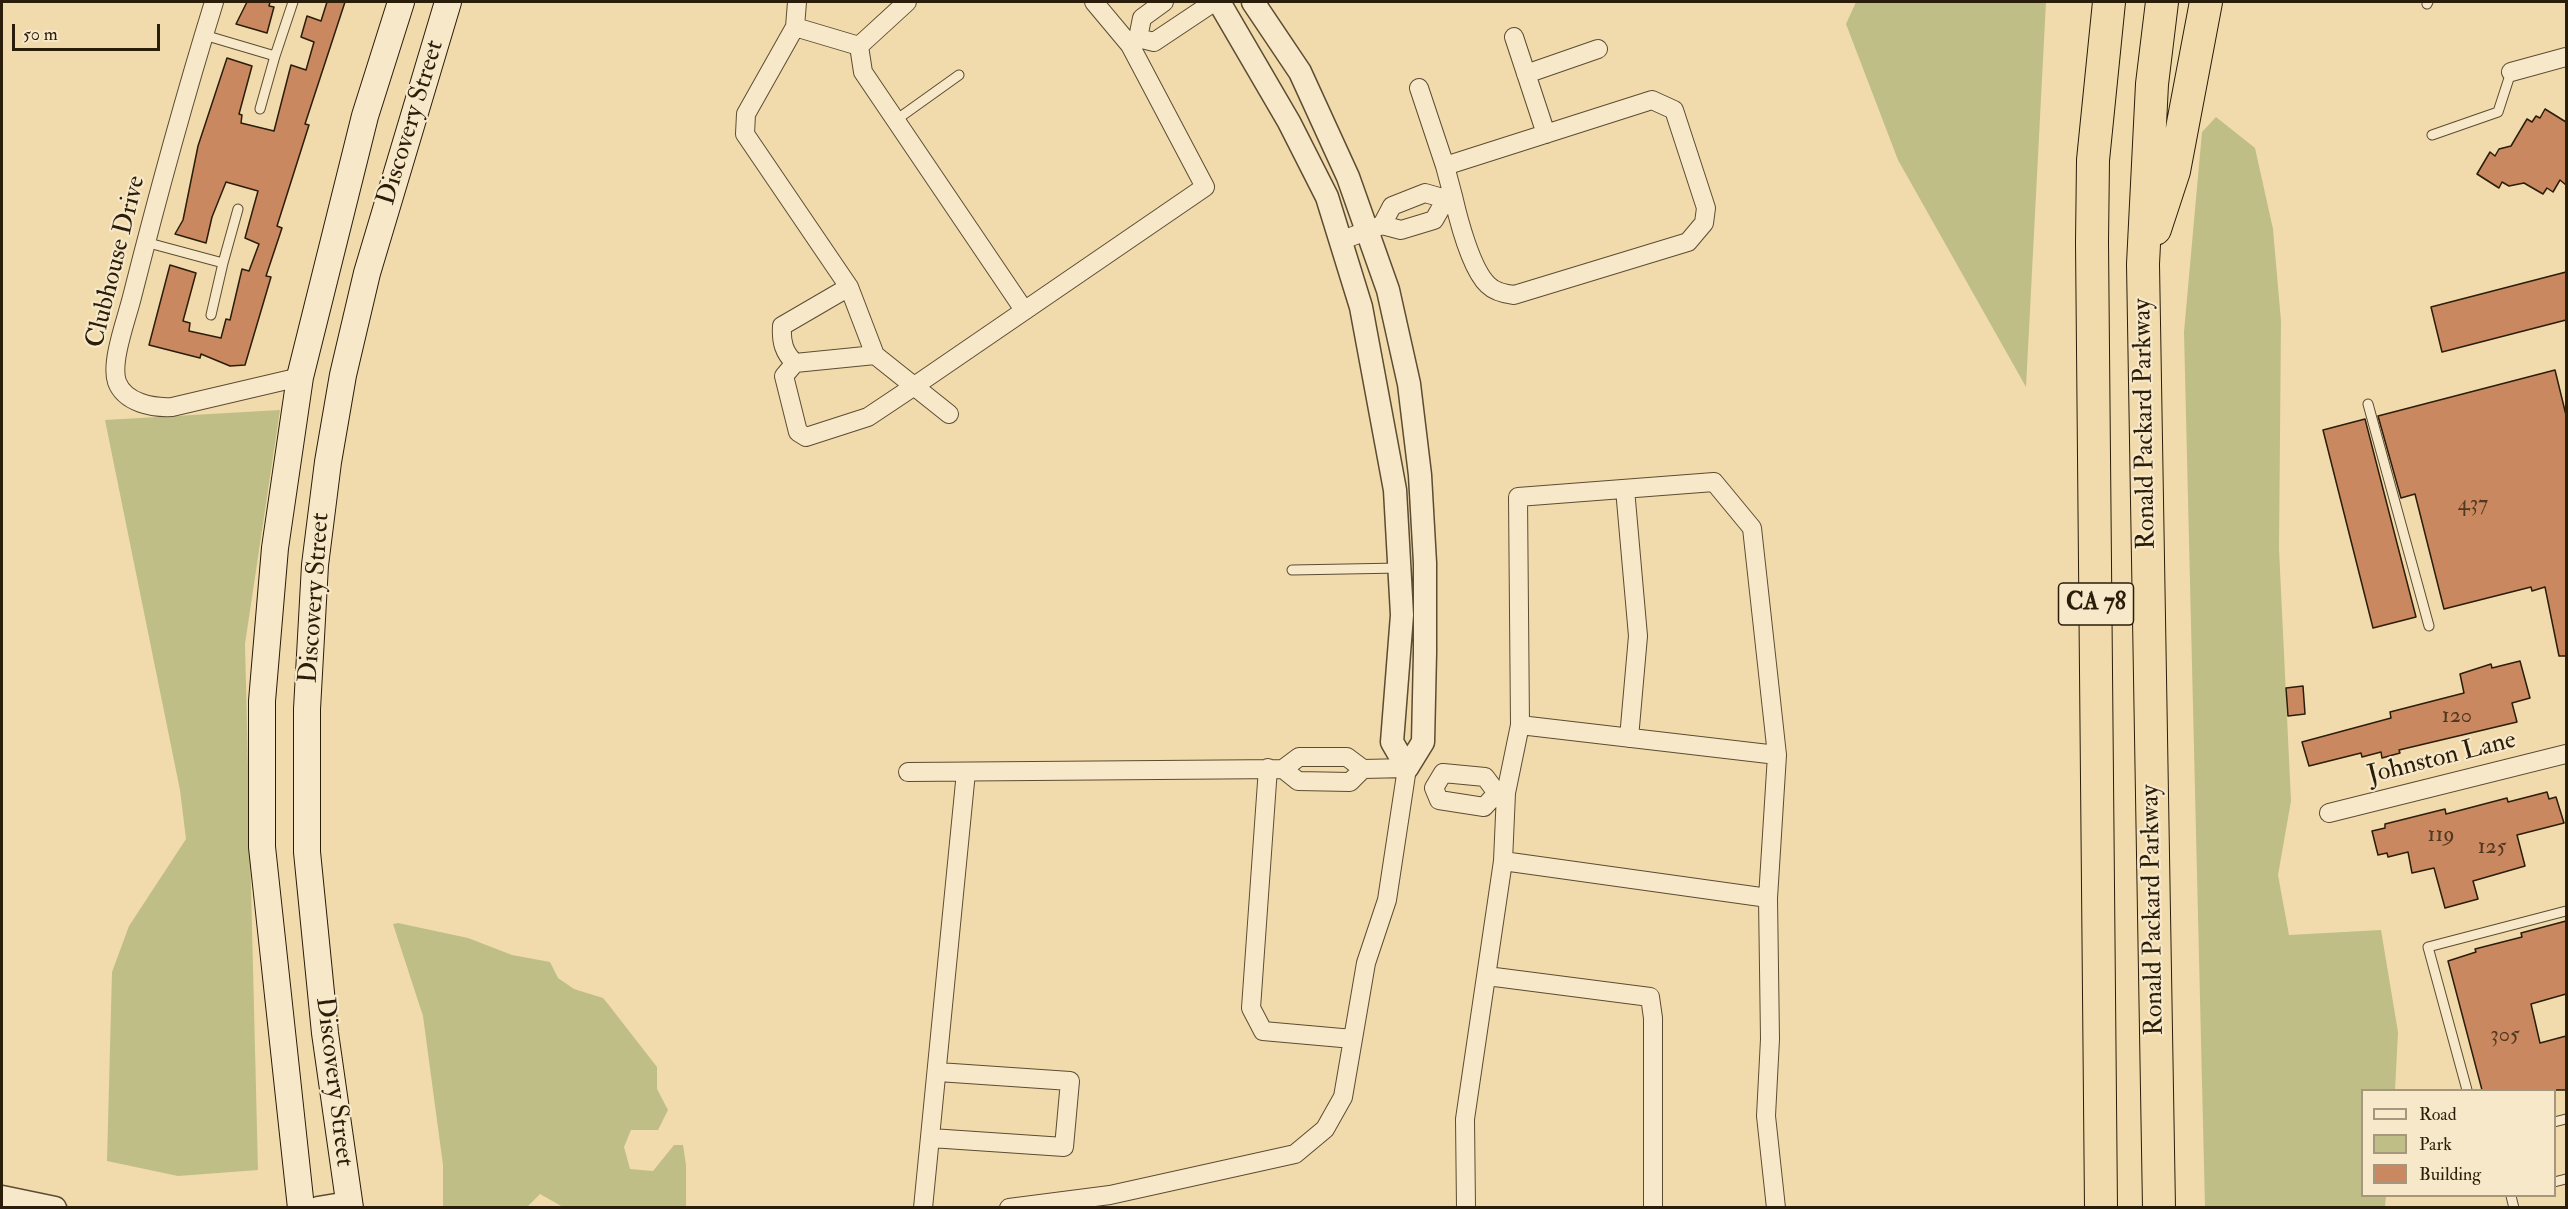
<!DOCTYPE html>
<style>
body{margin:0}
#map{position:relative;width:2568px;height:1209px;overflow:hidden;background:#f1dbac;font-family:"IM FELL Double Pica",serif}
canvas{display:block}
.frame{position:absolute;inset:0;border:3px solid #2a1d0a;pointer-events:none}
.legend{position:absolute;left:2361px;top:1089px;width:195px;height:108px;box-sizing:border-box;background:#f6e8c9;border:2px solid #a4977d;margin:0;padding:8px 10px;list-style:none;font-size:18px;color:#2a1d0a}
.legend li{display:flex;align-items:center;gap:12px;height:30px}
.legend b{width:30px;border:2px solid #a4977d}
.scale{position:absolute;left:12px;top:24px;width:148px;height:27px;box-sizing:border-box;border:3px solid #2a1d0a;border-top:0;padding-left:8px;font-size:18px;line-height:21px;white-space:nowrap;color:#2a1d0a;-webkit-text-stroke:4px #f6e8c9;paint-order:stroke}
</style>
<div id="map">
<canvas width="2568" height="1209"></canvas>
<div class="frame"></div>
<ul class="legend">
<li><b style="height:8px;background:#f6e8c9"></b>Road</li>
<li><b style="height:16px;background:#bfbe86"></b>Park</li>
<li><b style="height:16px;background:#ca8860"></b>Building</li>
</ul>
<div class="scale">50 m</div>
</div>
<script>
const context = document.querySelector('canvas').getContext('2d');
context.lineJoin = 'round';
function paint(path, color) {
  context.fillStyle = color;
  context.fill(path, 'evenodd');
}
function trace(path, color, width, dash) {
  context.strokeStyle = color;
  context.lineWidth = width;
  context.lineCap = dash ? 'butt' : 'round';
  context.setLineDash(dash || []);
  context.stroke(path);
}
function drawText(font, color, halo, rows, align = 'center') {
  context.font = font + ' "IM FELL Double Pica",serif';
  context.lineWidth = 4.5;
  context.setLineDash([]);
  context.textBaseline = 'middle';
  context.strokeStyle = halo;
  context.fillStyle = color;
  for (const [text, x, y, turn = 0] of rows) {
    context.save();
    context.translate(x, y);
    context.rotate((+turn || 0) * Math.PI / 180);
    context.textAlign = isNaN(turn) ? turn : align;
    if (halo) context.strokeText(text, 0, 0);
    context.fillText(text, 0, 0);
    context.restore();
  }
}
const green = new Path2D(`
 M1856,2h190l-20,385 -128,-227 -52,-136z
 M2216,117l39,31 18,81 8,92 -2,228 12,252 -13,74 11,60 92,-5 17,102 -3,58h-33v106h24l-1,11h-180l-21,-875 18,-200z
 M280,410l-35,234 13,526 -80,6 -71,-15 5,-189 17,-46 57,-87 -6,-49 -75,-370z
 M398,923l70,15 44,17 38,7 8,16 16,11 29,9 5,6 49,63v22l11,21 -10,20h-27l-7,17 6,22 23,2 21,-26h9l3,20v42h-123l-23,-13 -13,13h-84v-42l-20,-149 -30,-92z`);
const building = new Path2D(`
 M247,2h23l-1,4 5,1 -7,26 -31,-9z
 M327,2h18l-40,122 4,1 -32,101 5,2 -16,48 5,1 -26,88 -15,1 -29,-12 -1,4 -51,-13 21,-80 26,8 -13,48 7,2 -1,8 32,7 5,-19 4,1 12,-51 7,2 10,-27 -14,-6 13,-47 -32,-9 -14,35 -6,26 -31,-9 8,-14 15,-74 29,-88 25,8 -13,48 3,1 -1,8 33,8 17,-66 15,5 8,-28 -13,-5 6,-21 14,5z
 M2545,109l21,13v63l-6,-5 -7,12 -6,-4 -4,6 -19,-11 -15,3 -7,-4 -3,6 -22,-14 13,-22 5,4 4,-7 12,-3 16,-27 5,3 4,-6 4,2z
 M2566,272v48l-124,32 -11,-45z
 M2555,370l11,45v241h-7l-14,-69 -13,4 -1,-4 -87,22 -29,-115 -14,4 -23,-82z
 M2365,419l51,198 -43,11 -50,-198z
 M2520,661l10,37 -18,5 5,19 -118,28 1,3 -18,5 -1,-6 -19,5 -1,-4 -52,13 -7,-24 89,-24 -1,-6 74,-19 -4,-19 31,-10 1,4z
 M2303,686l2,28 -17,2 -2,-28z
 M2547,792l2,7 7,-2 8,26 -47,12 8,31 -52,15 5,18 -33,9 -11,-40 -22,5 -4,-21 -20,5 -1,-4 -9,2 -6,-24 13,-3v-4l60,-15 1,5 61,-16 1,4z
 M2566,921v73l-35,10 9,39 26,-7v54h-84l-34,-129 28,-9 -1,-3 47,-12 -1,-4z`);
const service = new Path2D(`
 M2427,4l1,-2
 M204,35l71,21 18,-54
 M260,109l15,-53
 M896,120l63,-45
 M2432,135l66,-23 13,-40
 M145,242l78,21 15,-54
 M211,315l12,-52
 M2368,404l61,222
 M1292,570l108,-2
 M2467,1090l-39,-143 138,-36
 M2554,1122l12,-3
 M2554,1182l12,-3
 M2511,1196l3,12`);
const minor = new Path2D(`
 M214,2c-30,97 -57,196 -82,295 -5,21 -22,65 -15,85 8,21 36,26 55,25l128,-30
 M907,2l-48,44 4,26 161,238
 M1094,2l36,43
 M795,27l64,19
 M1514,37l32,97
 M1138,38l16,4 60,-40
 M2511,72l55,-15
 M1526,74l72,-25
 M1419,88l26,78
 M1382,225l10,-19 33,-13 21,6 7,-3c5,22 18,73 35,89 7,7 17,9 26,10l174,-53 16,-19 2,-15 -32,-98 -22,-10 -207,66 8,30
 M1340,241l42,-16 19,5 33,-10 12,-21
 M849,287l26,68
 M795,363c-11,-10 -14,-21 -13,-37l67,-39 -104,-153 1,-20 49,-87 2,-25
 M949,414l-74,-59 -80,8 -11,13 14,56 8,5 62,-20 45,-30 292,-200 -75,-142 8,-7 4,-20 22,-16
 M1625,489l13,147 -9,102
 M1520,725l-2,-228 196,-15 38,46 25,227
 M1268,768l-17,240 12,23 90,8
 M1283,769l15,12 52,1 13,-13
 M908,772l375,-3 16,-12h48l16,12 44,-1 -20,132 -21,63 -23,134 -18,32 -30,25 -185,41 -101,13
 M1434,788l9,-15 42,4 12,16
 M1434,788l5,12 45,7 13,-14
 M1506,793l14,-68 257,30 -9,143
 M2329,813l237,-59
 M1503,861l265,37 2,141 -4,77 10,92
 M1487,976l163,21 3,21v190
 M931,1138l133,9 6,-66 -132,-9
 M923,1208l43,-436
 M1466,1208l-1,-89 38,-258 3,-68h-9`);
const tertiary = new Path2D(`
 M1219,2l70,120 38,75 34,110 34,183 7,125 -10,127 15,26 16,-26 2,-89v-90l-5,-88 -11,-91 -21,-94 -40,-113 -48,-105 -47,-70
 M2,1197l53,11
 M318,1208l30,-5`);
const secondary = new Path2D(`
 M301,1208l-39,-361v-146l13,-153 25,-171 65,-261 36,-114
 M350,1208l-25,-175 -18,-181v-143l8,-144 13,-103 15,-87 24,-102 81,-271`);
const motorway = new Path2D(`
 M2155,229l19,-58 32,-169
 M2101,1208l-9,-966 1,-82 16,-158
 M2159,1208l-16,-944 9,-180 10,-82`);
const numberNames = [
 ["437",2473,505],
 ["120",2457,717],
 ["119",2441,836],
 ["125",2492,848],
 ["305",2505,1036]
];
const shields = [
 [2096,604,75]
];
const shieldNames = [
 ["CA 78",2096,604]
];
const streetNames = [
 ["Discovery Street",412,123,-73],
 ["Clubhouse Drive",117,262,-76],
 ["Ronald Packard Parkway",2146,424,-91],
 ["Discovery Street",316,598,-86],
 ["Johnston Lane",2442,759,-14],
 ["Ronald Packard Parkway",2154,910,-91],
 ["Discovery Street",333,1082,83]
];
paint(green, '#bfbe86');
paint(building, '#ca8860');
trace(building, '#2a1d0a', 1.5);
trace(service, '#5c4c32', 11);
trace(minor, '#5c4c32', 20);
trace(tertiary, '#5c4c32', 25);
trace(secondary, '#2a1d0a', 28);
trace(motorway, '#2a1d0a', 34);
trace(service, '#f6e8c9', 9);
trace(minor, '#f6e8c9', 18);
trace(tertiary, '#f6e8c9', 22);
trace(secondary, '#f6e8c9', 26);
trace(motorway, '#f1dbac', 32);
drawText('22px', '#523820', null, numberNames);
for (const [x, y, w] of shields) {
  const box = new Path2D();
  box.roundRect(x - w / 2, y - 21, w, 42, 4.5);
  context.fillStyle = '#f6e8c9';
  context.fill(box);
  trace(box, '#2a1d0a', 1.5);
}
drawText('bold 24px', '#2a1d0a', null, shieldNames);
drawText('26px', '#2a1d0a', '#f6e8c9', streetNames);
</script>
